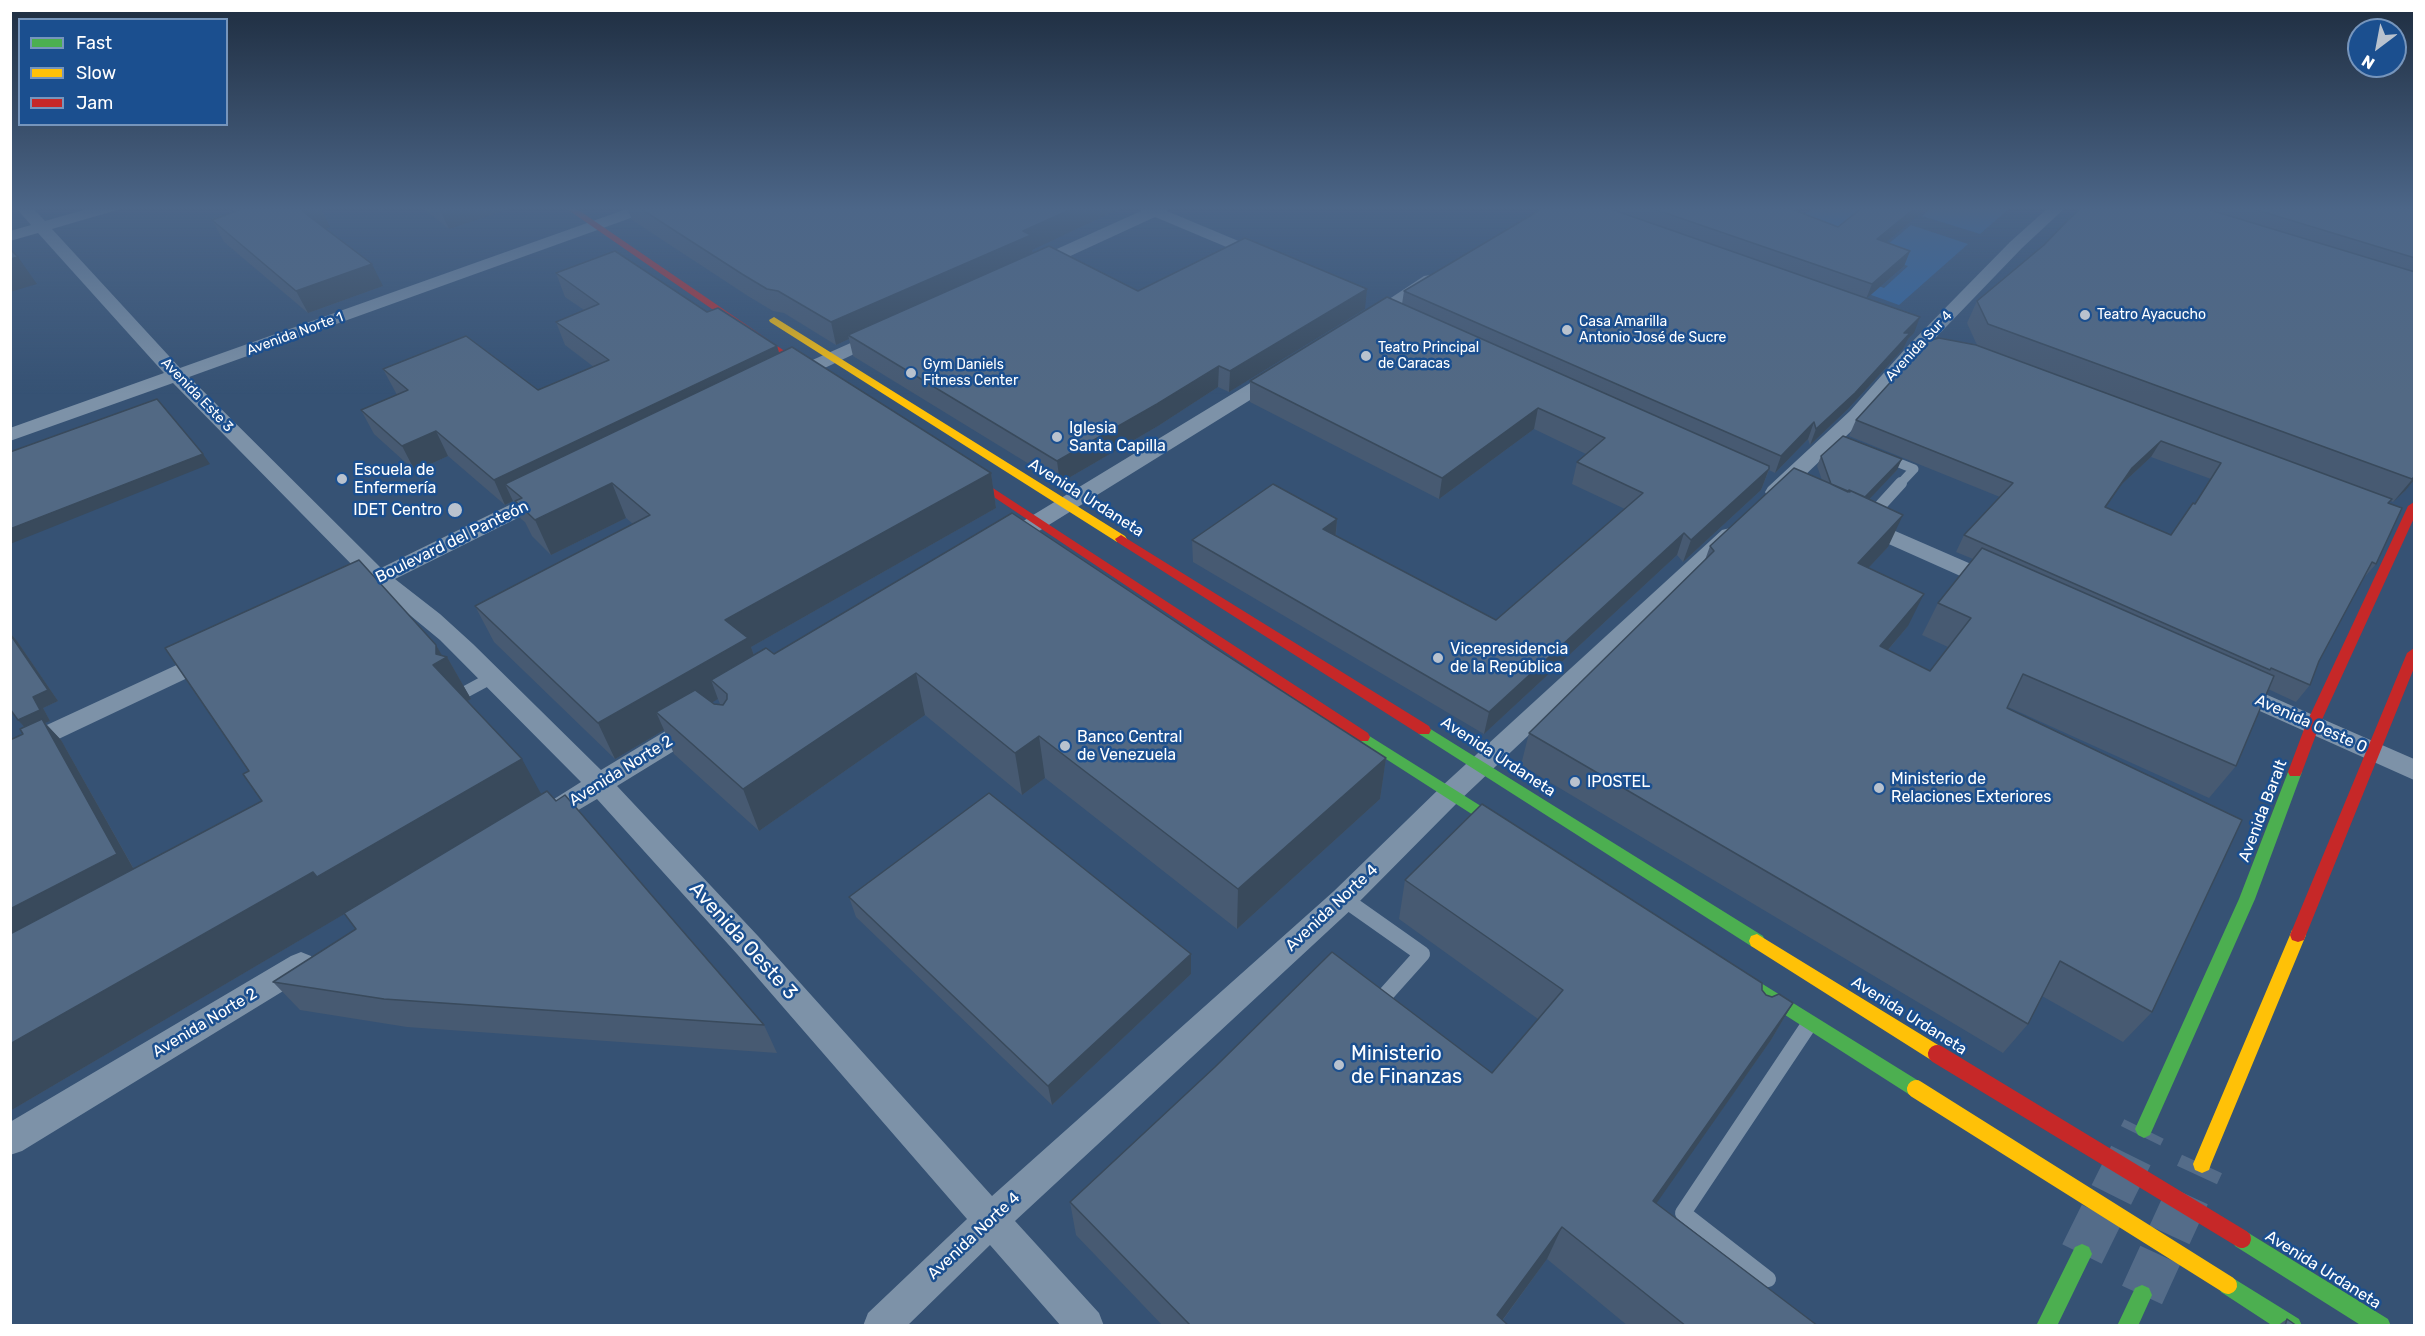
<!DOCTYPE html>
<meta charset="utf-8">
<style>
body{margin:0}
#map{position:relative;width:2425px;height:1336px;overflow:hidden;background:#365274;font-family:Rubik,sans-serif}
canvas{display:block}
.frame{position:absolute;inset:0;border:12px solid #fff;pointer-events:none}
.legend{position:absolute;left:18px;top:18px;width:210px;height:108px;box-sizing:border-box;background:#1b4f8f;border:2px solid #7695bc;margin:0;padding:8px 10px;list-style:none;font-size:18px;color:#fff}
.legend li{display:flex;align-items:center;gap:12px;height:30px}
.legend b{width:30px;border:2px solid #7695bc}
.north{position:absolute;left:2347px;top:18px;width:60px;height:60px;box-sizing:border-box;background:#1b4f8f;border:2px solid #7695bc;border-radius:50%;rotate:212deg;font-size:16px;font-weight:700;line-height:24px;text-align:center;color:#fff}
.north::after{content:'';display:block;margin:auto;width:21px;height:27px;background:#b9c2ce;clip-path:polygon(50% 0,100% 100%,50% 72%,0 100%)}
</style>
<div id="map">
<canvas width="2425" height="1336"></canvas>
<div class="frame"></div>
<ul class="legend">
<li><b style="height:8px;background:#4caf50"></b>Fast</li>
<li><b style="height:8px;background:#ffc107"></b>Slow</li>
<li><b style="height:8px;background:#c62828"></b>Jam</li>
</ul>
<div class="north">N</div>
</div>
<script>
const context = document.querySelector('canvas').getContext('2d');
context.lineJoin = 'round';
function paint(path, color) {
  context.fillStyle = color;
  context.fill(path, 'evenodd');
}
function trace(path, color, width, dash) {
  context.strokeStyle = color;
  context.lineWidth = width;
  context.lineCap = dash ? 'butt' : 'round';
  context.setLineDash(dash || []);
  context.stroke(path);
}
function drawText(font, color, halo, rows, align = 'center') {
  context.font = font + ' Rubik,sans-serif';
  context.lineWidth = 5;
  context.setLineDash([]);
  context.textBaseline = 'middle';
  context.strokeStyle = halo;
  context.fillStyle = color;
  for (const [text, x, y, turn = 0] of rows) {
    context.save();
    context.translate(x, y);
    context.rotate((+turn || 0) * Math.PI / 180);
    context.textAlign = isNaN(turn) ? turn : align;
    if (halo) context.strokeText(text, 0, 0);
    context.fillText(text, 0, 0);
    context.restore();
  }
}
const green = new Path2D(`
 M1815,207h36l15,5 -28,22 -39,-16z
 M1932,207h79l-31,27 -58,-18z
 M1911,225l57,19 -69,61 -58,-21 8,-8 35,12 24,-22 -33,-11z`);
const secondaryTunnel = new Path2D(`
 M2082,1254l62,-125
 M2142,1295l60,-131`);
const laneFar2 = new Path2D(`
 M1884,457l30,12 -15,16`);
const laneFar1 = new Path2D(`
 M1870,517l31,-34
 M467,691l26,-14`);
const lane = new Path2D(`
 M1344,899l78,55 -43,48 3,2
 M1768,1279l-85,-66 125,-187`);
const street = new Path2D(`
 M15,207h17l13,14 49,-14h25l-2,3 -65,19 128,139 452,-161h23l-2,3 -464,167 192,191 159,-78 7,-1 7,1 3,5 -3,5 -159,79 45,35 33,30 128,126 86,-52 9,-2 9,2 4,7 -4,7 -88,54 141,150 234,260 342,-305 108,-105 280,-256 8,-2 8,2 3,5 -281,265 -106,107 -339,314 84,92 5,13h-43l-71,-81 -83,81h-44l5,-13 99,-94 -230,-265 -140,-155 -44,26 -9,4 -9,-4 -4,-7 4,-7 46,-29 -141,-142 -63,-52 -9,2 -8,-2 -3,-5 6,-7 -190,-193 -163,58v-13l154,-55 -126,-140 -28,8v-10l21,-6z
 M1137,207h34l-4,4 100,42 2,3 -2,3h-12l-100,-42 -115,53 -6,1 -8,-5 2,-4 113,-51z
 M2049,207h17l-44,41 -104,108 -54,63 -82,78 -7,1 -7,-1 -3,-5 3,-5 82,-76 56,-63 104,-106z
 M1430,275l6,1 2,4 -2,4 -62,39h-12l-3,-4 65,-43z
 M882,329l6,1 3,4 -3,4 -93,44h-14l-2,-4 2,-4z
 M1277,369l7,2 2,4 -2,4 -253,157 -8,2 -8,-2 -3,-5 3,-5 255,-155z
 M1863,517l138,60 3,5 -3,5 -8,2 -8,-2 -130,-58 -3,-5 3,-5z
 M209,650l8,2 4,6 -4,6 -207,98v-20z
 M2233,680l181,79v21l-190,-85 -3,-6 3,-6z
 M301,952l10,4 5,9 -5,9 -289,177 -12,4v-33l281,-166z`);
const fast = new Path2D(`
 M1424,725l339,211 2,5 -2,5 -6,2 -6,-2 -332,-212 -2,-4 2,-4z
 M1363,732l156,98 3,4 -3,4 -5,2 -5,-2 -151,-97 -2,-4 2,-4z
 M2295,766l5,2 2,4 -47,127 -105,236 -6,3 -6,-3 -3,-6 104,-230 49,-127 2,-4z
 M1727,962l195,121 3,6 -3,6 -6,2 -6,-2 -189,-121 -2,-5 2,-5z
 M2242,1229l146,90 3,7h-29l-127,-80 -3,-7 3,-7z
 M2082,1244l7,3 3,7 -35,72h-21l39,-79z
 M2228,1275l71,44 3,7h-29l-52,-34 -3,-7 3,-7z
 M2142,1285l7,3 3,7 -14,31h-21l18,-38z`);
const slow = new Path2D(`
 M774,317l351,219 2,3 -2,3h-8l-347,-220 -1,-2z
 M2298,928l6,2 2,5 -95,229 -2,6 -7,3 -7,-3 -2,-6 97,-229 2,-5z
 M1757,934l186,114 3,6 -3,6 -6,2 -6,-2 -180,-114 -2,-5 2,-5z`);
const jam = new Path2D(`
 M564,207h10l250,171 -1,2h-8z
 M956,464l412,269 2,4 -2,4h-10l-406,-272v-4z
 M2414,502v16l-94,206 -18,48 -2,4h-10l-2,-4 18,-48 102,-218z
 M1121,535l308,191 2,4 -2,4h-10l-302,-192 -2,-3z
 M2414,648v20l-108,267 -2,5 -6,2 -6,-2 -2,-5 117,-282z`);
const slowBridge = new Path2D(`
 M1916,1089l312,196`);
const jamBridge = new Path2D(`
 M1937,1054l305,185`);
const wall = new Path2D(`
 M231,207h89l10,20 -5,1 58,58 -75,27 -84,-71 -12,-22 22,-8z
 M421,207h93l-65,22z
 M627,207h496l-91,43 1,3 105,38 227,18 -136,83 -11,-5 -60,39 -98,57 -207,-127 -4,-17 -13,6 -52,-32 -11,-2 -25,-15 -116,-76z
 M1545,207h241l52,20 90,-20 -42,35 24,9 -6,15 -37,32 47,35 -6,6 -5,10 -55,60 -38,36 -2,-6 -33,34 -6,-3 -8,20 -78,72 -6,-7 -193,179 -291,-172 -1,-22 145,-21 -1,17 160,84 129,-111 -53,-25 5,-22 9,-8 -52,-25 -95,70 -189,-97v-21l152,-77 2,-13z
 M2083,207h332v272l-10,12 -12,11 -2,-1 -3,2 -12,61 -14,16 -43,81 -9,24 -14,17 -28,-13 -32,77 -27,32 -201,-91 144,305 -29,30 -81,-46 -14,28 -25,29 -482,-288 8,-32 176,-173 5,-14 112,-66 -5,-14 4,-10 76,14 -28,29 19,48 -20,21 40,58 -20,24 42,21 18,-24 -26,-12 16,-32 35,-44 -17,-7 8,-17 36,-38 -151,-61 7,-16 121,-75 -10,-22 10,-22 67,-56zM2151,457l60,22 -16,25 -24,31 -65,-28 16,-23z
 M556,273l151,39 70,34 2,7 212,120 5,35 -245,139 3,8 20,-1 438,-8 174,112 -6,41 -143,130 -192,-151 -23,17 -97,-80 -166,116 -85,-77 -10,-24 -49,29 -121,-117 -19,-36 158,-82 -7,-6 -75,37 -19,-19 -7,-14 -4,-3 -8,-18 -8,4 -57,-49 -33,15 -41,-37 -13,-24 36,-15 -1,-2 -13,-24 155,21 56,-23 -29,-22 -9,-23 28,-12 -19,-13zM718,699l2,5h-6l-2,-2z
 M10,633l7,8 41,60 -15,7 7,13 -5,2 16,17 73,129 128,-68 -13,-30 187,-126 6,11 5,1 24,42 -4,2 75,94 222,230 13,28 -370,-26 -107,-17 -27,-28 83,-53 -12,-15 -334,197v-371l13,-6 1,-7 -14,-18z
 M1405,880l357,110 4,5 27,8 -22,37 -115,163 162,123h-190l-81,-67 -44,61 6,6h-346l-87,-91 -6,-33 422,-129 46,-54 -139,-100z
 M849,897l342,57v20l-139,131 -196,-188z
 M2287,1319l10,7h-20z`);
const shadedWall = new Path2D(`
 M314,207h6l10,20 -17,5 -11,-21z
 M377,207h14l-12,4z
 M441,207h73l-65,22 -10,-21z
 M1076,207h47l-91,43 1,7 -185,78 1,4 -13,6 -5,-23z
 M1916,207h12l-57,48 6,-16z
 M1910,251l-6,15 -38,33 6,-15z
 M18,257l19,27 -27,8v-33z
 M372,264l11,22 -75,27 -12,-22z
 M1367,289l-2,20 -136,83 1,-21z
 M1920,317l-6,16 -6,6 -5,10 -55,60 -38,36 6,-16 88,-96z
 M777,346l7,24 -279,114 8,17 -8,4 -11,-25z
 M1219,366l-1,21 -60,39 -98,57 -3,-22z
 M1538,408l-4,21 -95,70 3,-21z
 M1814,422l-6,17 -33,34 6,-17z
 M436,431l12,25 -33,15 -13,-25z
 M2161,441l-10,16 -29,27 -27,39 10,-16 27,-39z
 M203,454l7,10 -200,80v-15z
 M1902,459l-5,11 -38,40 4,-11z
 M1769,469l-8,21 -78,72 8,-22z
 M991,473l5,35 -245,139 9,26 -49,7 7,19 -47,27 -15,-14 8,18 -49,29 -17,-36 127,-103z
 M2415,476v3l-10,12 -12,11z
 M612,483l14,35 -75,37 -16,-35z
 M1903,515l-15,32 -45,48 15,-32z
 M1337,519l-2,22 -12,-12z
 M1684,533l-7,22 -193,179 5,-22z
 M1924,594l-16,32 -44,52 16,-32z
 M10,633l7,8 41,60 -15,7 7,13 -5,2 16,17 76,135 -127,67v-33l18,-178 -10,-11z
 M436,645l8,14 3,-2 24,42 -13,7 -25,-41 3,-11z
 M916,673l9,42 -166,116 -16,-42z
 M1039,736l6,42 -23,17 -7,-42z
 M1386,758l-6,41 -143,130 1,-40z
 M522,759l23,42 -199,112 -336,198v-67l303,-172z
 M1191,954v20l-139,131 -4,-19z
 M1793,1003l-22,37 -136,194 18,-33z
 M1562,1227l-15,32 -49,67 -1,-11z`);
const building = new Path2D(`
 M239,207h75l-12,4 70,53 -76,27 -84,-71 30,-11z
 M638,207h438l-53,24 8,4 -200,87 -53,-31 -11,-2 -25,-15z
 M1545,207h60l315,110 -16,16h6l-55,60 -39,36 -2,-7 -33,34 -377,-165z
 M1648,207h138l52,20 25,-20h53l-39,32 33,12 -38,33z
 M2083,207h117l215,65v204l-3,3 -424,-155 -11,-23 67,-56 24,-25z
 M2247,207h168v51z
 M1245,238l122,51 -137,82 -11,-5 -62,38 -100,57 -209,-126 201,-89 89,45z
 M10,249l8,8 -8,2z
 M615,251l92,61 11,-4 59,38 -283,134 -58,-49 -34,15 -41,-36 47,-20 -25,-21 83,-33 72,54 71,-30 -53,-38 43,-18 -43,-31z
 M1387,297l382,169v3l-78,71 -7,-7 -195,179 -297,-172 81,-56 64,35 -14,10 173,91 147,-127 -66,-31 28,-24 -67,-30 -96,70 -192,-97z
 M1939,338l37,7 416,154 -4,4 14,5 -26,56 -4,-2 -53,99 -9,24 -39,-17 -1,2 -306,-135 49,-52 -157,-63 72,-79zM2161,441l60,22 -26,41 -2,-1 -22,32 -66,-28 27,-39z
 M792,347l199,126 -266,147 23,18 -150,85 -123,-117 175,-91 -38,-32 -77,37 -20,-19 7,-3 -17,-14z
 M157,399l46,55 -193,75v-77z
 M1843,436l59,23 -37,38 -16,-7 -1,2 -17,-8 -10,-28z
 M1794,468l56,24 -1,-2 54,25 -45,48 66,31 -44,52 50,25 41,-53 -33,-15 44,-55 292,128 -38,90 -213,-92 -16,34 235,112 -90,192 -92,-51 -32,63 -499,-291 185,-182 -4,-5z
 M1012,513l200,133 174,112 -148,131 -199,-153 -24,17 -99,-80 -173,116 -87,-77 39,-22 19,14 9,1 4,-6v-5l-16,-14 55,-32 8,6z
 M359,560l77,85v9l11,3 -14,8 89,94 -205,118 -4,-5 -303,172v-110l252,-133 -19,-27 6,-3 -84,-123z
 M10,634l38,56 -15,7 7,13 -22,10 -8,-11z
 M42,719l75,135 -107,55v-169l13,-6 -3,-5z
 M547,791l9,10 9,-6 199,230 -380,-26 -111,-17 83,-53 -12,-16z
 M989,793l202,161 -143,132 -199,-189z
 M1482,804l280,179v7l4,5 6,2 7,-3 14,9 -140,198 165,125h-132l-124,-99 -65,88 12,11h-318l-121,-124 145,-135 117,-115 160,121 71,-83 -158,-110z
 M2287,1319l10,7h-12z`);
const markers = [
 [2085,315,6,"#b9c2ce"],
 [1567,330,6,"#b9c2ce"],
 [1366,356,6,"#b9c2ce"],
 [911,373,6,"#b9c2ce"],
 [1057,437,6,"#b9c2ce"],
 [342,479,6,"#b9c2ce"],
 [455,510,8,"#b9c2ce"],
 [1438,658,6,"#b9c2ce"],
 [1065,746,6,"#b9c2ce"],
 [1575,782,6,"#b9c2ce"],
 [1879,788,6,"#b9c2ce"],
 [1339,1065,6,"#b9c2ce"]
];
const farPoinames = [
 ["Teatro Ayacucho",2097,315],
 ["Casa Amarilla",1579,322],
 ["Antonio José de Sucre",1579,338],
 ["Teatro Principal",1378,348],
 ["de Caracas",1378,364],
 ["Gym Daniels",923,365],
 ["Fitness Center",923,381]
];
const farStreetnames = [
 ["Avenida Norte 1",295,334,-20],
 ["Avenida Sur 4",1919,346,-47],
 ["Avenida Este 3",197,395,46]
];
const poiNames = [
 ["Iglesia",1069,428],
 ["Santa Capilla",1069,446],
 ["Escuela de",354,470],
 ["Enfermería",354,488],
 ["IDET Centro",442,510,"right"],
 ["Vicepresidencia",1450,649],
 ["de la República",1450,667],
 ["Banco Central",1077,737],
 ["de Venezuela",1077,755],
 ["Ministerio de",1891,779],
 ["Relaciones Exteriores",1891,797],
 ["IPOSTEL",1587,782]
];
const streetNames = [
 ["Avenida Urdaneta",1086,498,32],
 ["Boulevard del Panteón",452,542,-26],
 ["Avenida Oeste 0",2311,724,24],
 ["Avenida Urdaneta",1498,757,33],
 ["Avenida Norte 2",621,771,-32],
 ["Avenida Baralt",2263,811,-69],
 ["Avenida Norte 4",1332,908,-43],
 ["Avenida Urdaneta",1909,1016,32],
 ["Avenida Norte 2",205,1023,-31],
 ["Avenida Norte 4",974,1236,-43],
 ["Avenida Urdaneta",2323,1270,32]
];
const nearStreetnames = [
 ["Avenida Oeste 3",743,941,48]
];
const nearPoinames = [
 ["Ministerio",1351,1054],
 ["de Finanzas",1351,1077]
];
paint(green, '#2f66a5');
trace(secondaryTunnel, '#546c89', 44, [44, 22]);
trace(laneFar2, '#7d92a8', 9);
trace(laneFar1, '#7d92a8', 12);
trace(lane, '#7d92a8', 16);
paint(street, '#7d92a8');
paint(fast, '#4caf50');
paint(slow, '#ffc107');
paint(jam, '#c62828');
trace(slowBridge, '#ffc107', 18);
trace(jamBridge, '#c62828', 18);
paint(wall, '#475a72');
paint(shadedWall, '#394a5c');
paint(building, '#526984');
trace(building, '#394a5c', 1.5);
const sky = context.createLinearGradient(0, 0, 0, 394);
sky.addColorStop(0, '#1e2d40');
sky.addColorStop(0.53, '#4c6688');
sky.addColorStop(1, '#4c668800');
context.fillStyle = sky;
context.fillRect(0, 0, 2425, 394);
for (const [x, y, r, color] of markers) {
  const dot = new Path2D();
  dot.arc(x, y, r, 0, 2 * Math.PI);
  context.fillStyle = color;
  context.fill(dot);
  trace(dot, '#1b4f8f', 2);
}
drawText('14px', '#fff', '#1b4f8f', farPoinames, 'left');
drawText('14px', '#fff', '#1b4f8f', farStreetnames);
drawText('16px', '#fff', '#1b4f8f', poiNames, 'left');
drawText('16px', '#fff', '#1b4f8f', streetNames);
drawText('20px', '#fff', '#1b4f8f', nearStreetnames);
drawText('20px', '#fff', '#1b4f8f', nearPoinames, 'left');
</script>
